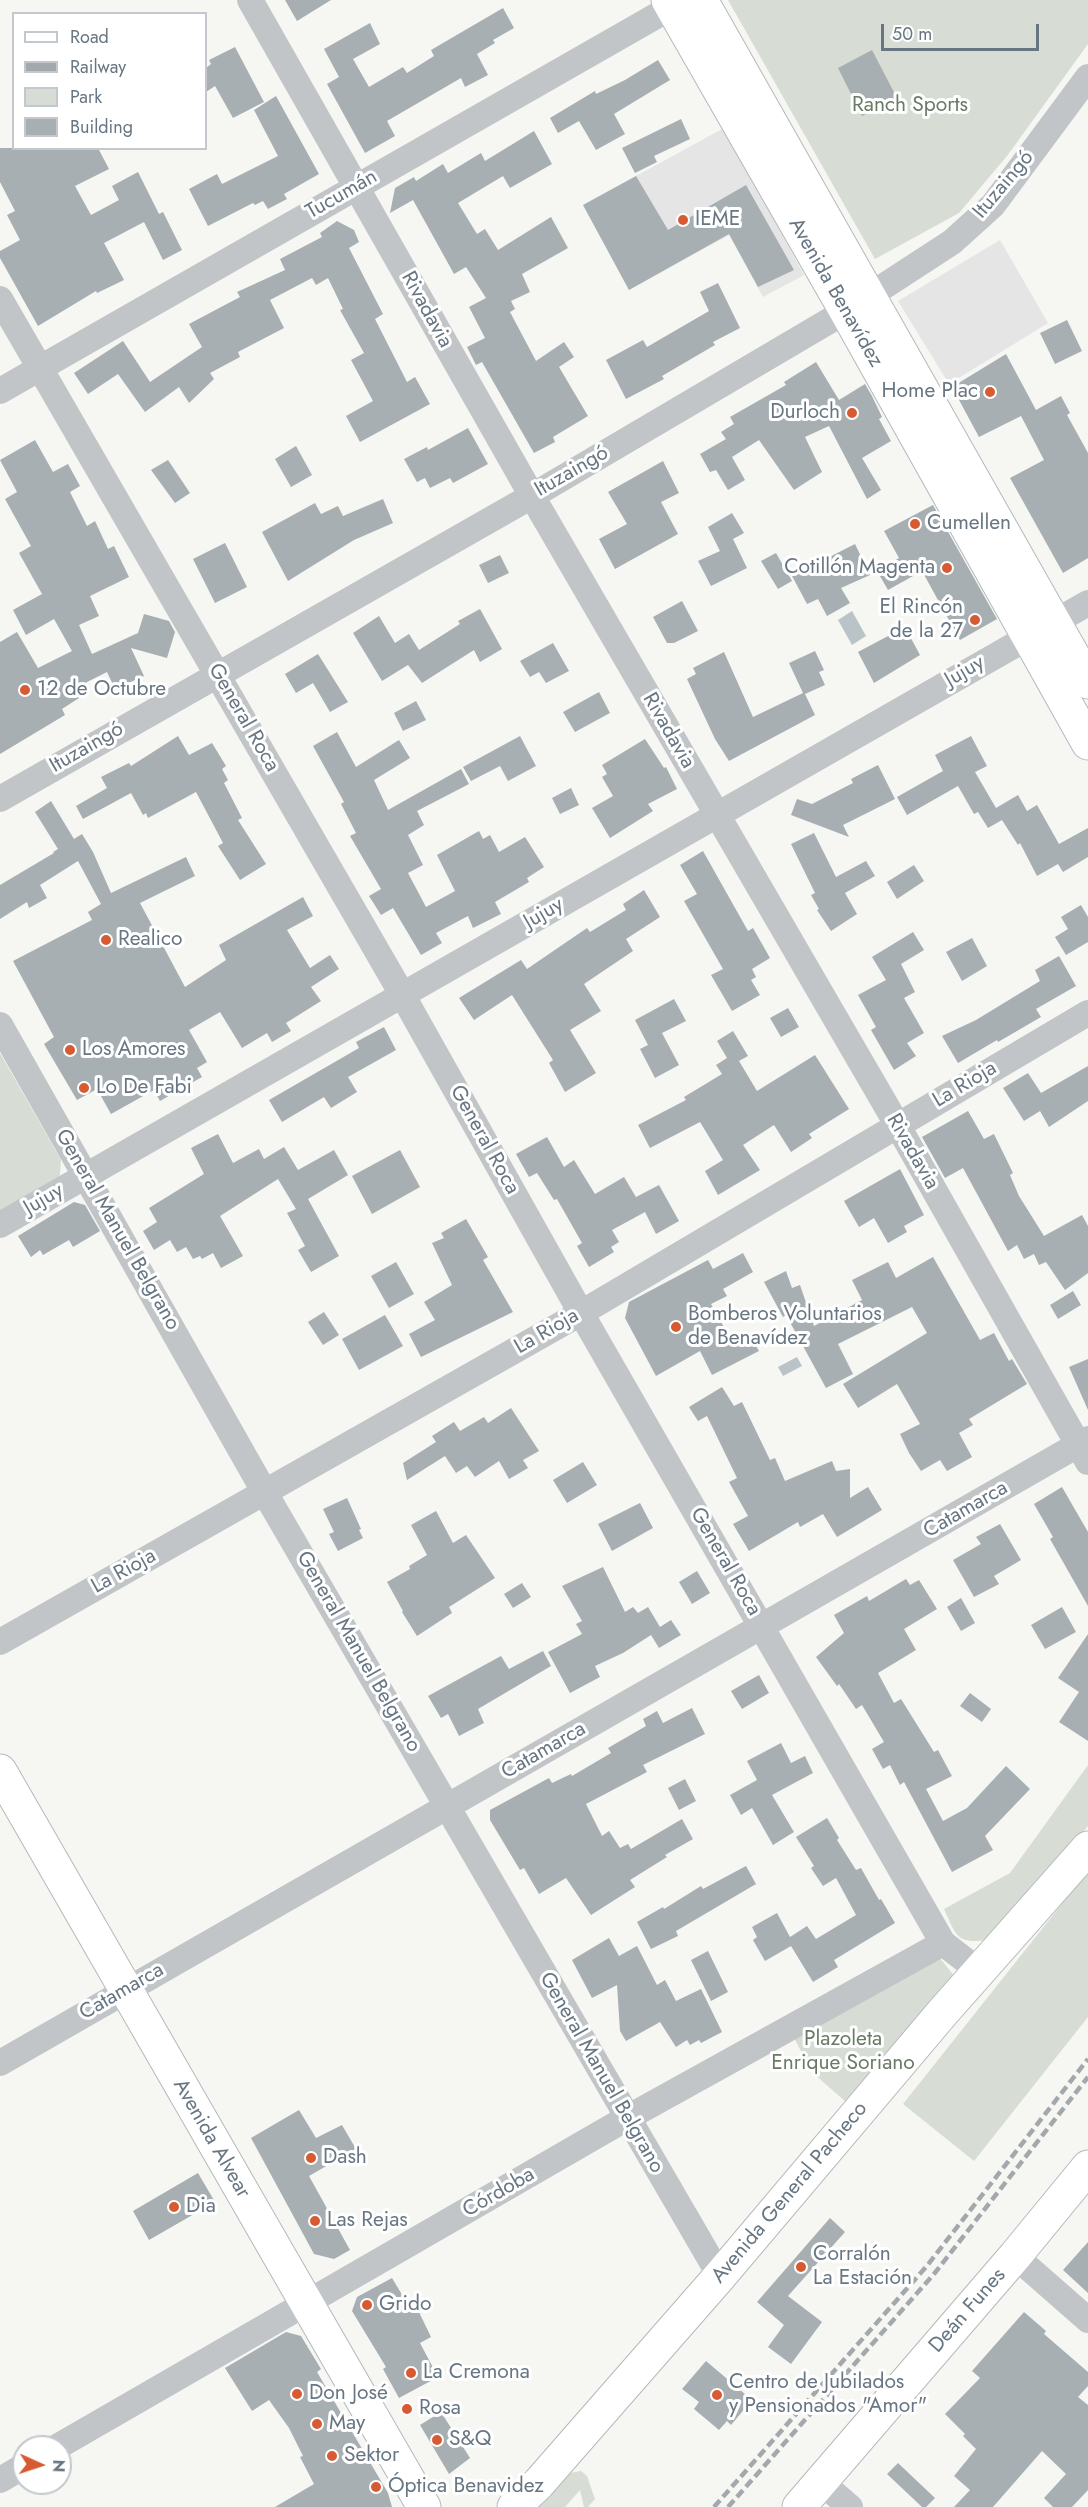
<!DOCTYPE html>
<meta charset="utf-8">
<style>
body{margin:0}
#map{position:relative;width:1088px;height:2507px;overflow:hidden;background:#f6f6f3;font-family:Jost,sans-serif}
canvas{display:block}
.legend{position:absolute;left:12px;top:12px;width:195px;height:138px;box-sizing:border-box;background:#fff;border:2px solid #c2c8cd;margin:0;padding:8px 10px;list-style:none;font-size:18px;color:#677682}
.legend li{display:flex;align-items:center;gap:12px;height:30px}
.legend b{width:30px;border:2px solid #c2c8cd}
.north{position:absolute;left:12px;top:2435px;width:60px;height:60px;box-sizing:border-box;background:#fff;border:2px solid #c2c8cd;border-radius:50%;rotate:93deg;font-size:16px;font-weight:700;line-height:24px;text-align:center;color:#677682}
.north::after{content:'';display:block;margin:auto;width:21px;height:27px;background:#d75b32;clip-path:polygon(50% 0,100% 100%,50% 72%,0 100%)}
.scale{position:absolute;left:881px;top:24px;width:158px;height:27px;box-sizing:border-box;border:3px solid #677682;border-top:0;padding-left:8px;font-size:18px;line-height:21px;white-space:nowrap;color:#677682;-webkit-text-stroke:4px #fff;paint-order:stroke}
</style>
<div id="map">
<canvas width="1088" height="2507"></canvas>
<ul class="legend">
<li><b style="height:8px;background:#fff"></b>Road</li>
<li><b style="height:8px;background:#a3a8ad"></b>Railway</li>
<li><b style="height:16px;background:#d7ddd4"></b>Park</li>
<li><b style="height:16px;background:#a7afb3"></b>Building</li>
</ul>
<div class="north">N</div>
<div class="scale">50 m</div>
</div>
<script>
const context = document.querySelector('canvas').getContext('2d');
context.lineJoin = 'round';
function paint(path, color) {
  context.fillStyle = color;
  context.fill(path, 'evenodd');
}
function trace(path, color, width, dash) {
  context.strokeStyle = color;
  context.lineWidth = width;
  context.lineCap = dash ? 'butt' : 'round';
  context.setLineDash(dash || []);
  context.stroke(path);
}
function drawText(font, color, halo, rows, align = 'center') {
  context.font = font + ' Jost,sans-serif';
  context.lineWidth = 6;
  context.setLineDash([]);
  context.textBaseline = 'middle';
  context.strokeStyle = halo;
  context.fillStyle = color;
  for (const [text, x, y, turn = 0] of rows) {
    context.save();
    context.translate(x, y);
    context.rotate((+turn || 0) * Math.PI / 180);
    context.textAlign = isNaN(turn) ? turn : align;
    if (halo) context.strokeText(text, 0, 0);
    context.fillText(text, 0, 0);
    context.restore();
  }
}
const built = new Path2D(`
 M724,128l80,147 -41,22 -34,-62 -100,55 -46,-85z
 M1000,240l48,83 -99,61 -51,-83z`);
const green = new Path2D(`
 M728,0h360v44l-81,112 -48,57 -84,46z
 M0,1053l61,107 -1,15 -7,8 -53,30z
 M1088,1765v61l-99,114c-33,4 -32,-3 -45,-31l66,-36z
 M1088,1871v146l-114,144 -71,-57z
 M939,1957l16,20 -108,126 -34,-30 -19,-35z
 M581,2471l6,5 8,23 -7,8h-4l-4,-17 -15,17h-27l32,-34z`);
const water = new Path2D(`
 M852,611l14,25 -14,9 -14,-25z
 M797,1357l5,9 -19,10 -5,-9z`);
const building = new Path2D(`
 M285,0h46l-34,21z
 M503,8l11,20 -21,12 2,3 -18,11 11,21 -23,12 -4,-9 -74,43 8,15 -30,17 -38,-69 12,-7 -15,-28 46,-26 10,21 -27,15 16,28 34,-20 4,6 27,-17 -3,-6z
 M235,47l29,55 -31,16 -18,-32 -9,6v-24l5,-4 -2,-4z
 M872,50l25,48 -35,18 -24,-48z
 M658,60l12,20 -56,34 11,20 -29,16 -17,-29 -21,12 -8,-15 45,-27 1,3 29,-14z
 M276,96l43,78 -35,20 3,5 -19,10 -5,-8 -8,4 -2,-2 -45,23 -19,-37 28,-15 5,10 56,-28 -24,-46z
 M681,119l9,20 -36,17 3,6 -22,11 -13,-25z
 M534,131l18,33 -42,24 -7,-12 -45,27 19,31 8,-5 13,21 53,-33 17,31 -46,26 8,18 -19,9 4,8 -5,3 26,49 28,-19 10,15 -15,10 29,49 -35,21 2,5 -21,11 -52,-91 -6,3 -9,-18 18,-9 -16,-31 17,-9 -20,-31 -12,7 -41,-74 -23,13 5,-25 19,-11 2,4 27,-17 5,9 33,-20 4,8z
 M0,148h98l11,21 -34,17 16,29 28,-15 -7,-14 26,-14 21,42 4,-2 19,38 -19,10 -19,-38 -40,21 20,37 -27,13 -1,-2 -58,35 -38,-68v-7l20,-11 -13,-25 8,-4 -15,-29z
 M636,176l32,54 78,-45 48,85 -36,17 -29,-53 -100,56 -46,-85z
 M337,221l17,9 5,12 -10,6 34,66 -8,5 32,63 8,-5 15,27 -70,38 -14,-26 27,-15 -22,-41 13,-7 -24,-43 3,-1 -15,-31 -12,7 -4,-7 -42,22 14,28 -46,24 2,5 -30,16 4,6 -25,24 -10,-16 -34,25 -27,-38 -30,20 -14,-21 49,-32 27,41 52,-35 -13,-23 51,-27 -3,-5 48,-22 -5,-11 42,-22 -2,-4z
 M718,283l22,45 -27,14 2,3 -53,31 2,3 -38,20 -20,-39 37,-20 4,7 62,-36 -9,-19z
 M1067,320l15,31 -27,13 -15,-31z
 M1006,354l30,56 25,-14 9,17 -3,2 21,38v105l-25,15 -53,-95 34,-18 -23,-44 -42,21 -27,-50z
 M816,362l23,38 26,-16 7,12 10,21 -3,2 12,22 -29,17 19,32 -14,9 -38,-73 -24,11 17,35 -28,18 -35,-50 -27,17 13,23 -17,10 -12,-20 -6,2 -10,-18 26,-15 -5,-7 13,-8 -4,-7 56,-32 -2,-3z
 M468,428l20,36 -35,19 -3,-5 -20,10 -5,-10 -8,4 -13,-23 23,-12 1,3z
 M35,440l18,32 15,-8 12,22 -10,6 17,34 8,-5 13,28 6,-3 15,31 -39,19 9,20 -20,9 13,29 46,-21 6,-19 25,7 6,11 -8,26 -36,-10 13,28 -29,13 -8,-17 -20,10 -11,11 3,5 -17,11 3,6 -65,39v-112l17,-10 21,36 34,-17 -18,-32 -28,16 -13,-25 29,-16 -23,-41 12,-7 -26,-47 12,-7 -17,-32z
 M296,446l16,29 -21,12 -16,-28z
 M168,460l22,33 -15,10 -24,-33z
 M663,461l16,32 -18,9 17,32 -63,35 -16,-30 28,-15 -19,-32z
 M383,499l10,24 -39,17 -66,41 -26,-49 53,-29 6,11 17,-8 5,10z
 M933,505l64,114 -37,21 -38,-69 -34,19 -11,-19 22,-13 -15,-27z
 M732,513l12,20 -11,6 14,29 -36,18 -13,-25 22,-10 -12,-24z
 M225,543l22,44 -32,16 -22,-44z
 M855,544l15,31 -29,13 9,15 -23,13 -9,-17 -11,5 -15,-28z
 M776,553l16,28 -14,8 -17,-28z
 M500,555l9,18 -21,10 -9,-18z
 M682,601l16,30 -24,12h-7l-14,-26z
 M480,609l22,40 -22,13 -6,-12 -52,33 -14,-18 -26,16 -29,-48 26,-17 16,27 14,-9 10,16 41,-26 -2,-3z
 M905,627l15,28 -46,28 -16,-31z
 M553,643l16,28 -23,12 -7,-11 -9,5 -10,-16z
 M815,651l9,19 -5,2 6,13 -20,9 10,21 -86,46 -14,-22 -28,-60 9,-5 -3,-6 31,-16 29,65 50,-24 -14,-30z
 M318,654l30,48 -18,10 -17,-29 -17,10 -11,-19z
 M599,692l11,21 -35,19 -12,-20z
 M416,701l10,19 -23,11 -9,-18z
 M337,732l19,35 43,-27 11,18 -36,22 14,30 73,-41 8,15 -52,27 7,14 -16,10 15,30 -15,8 18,34 29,-16 -18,-36 42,-24 4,8 7,-4 9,17 26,-15 19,30 -17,11 2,4 -34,20 6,12 -28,14 -5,-12 -32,17 6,10 -21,12 -28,-47 -12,7 -12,-19 12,-7 -31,-53 6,-3 -15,-29 3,-2 -31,-56z
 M178,736l11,19 23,-12 14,23 -4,3 6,11 -4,3 18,35 -4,2 28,44 -26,16 -22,-34 5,-3 -27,-51 -48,26 -2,-5 -3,2 -12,-22 -48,26 -7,-13 31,-18 -6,-11 28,-14 2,3z
 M520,736l16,30 -28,15 -8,-15 -29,15 -8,-14z
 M971,736l16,30 -12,6 21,36 22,-13 9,16 10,-6 22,39 29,-16v29l-25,15 -5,-8 -21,12 -17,-33 -2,2 -16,-25 -14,8 -10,-16 -4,2 -16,-28 -51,29 -10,-18 46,-26 -8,-16z
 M645,739l19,29 2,-1 11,22 -29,15 5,7 -43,27 -18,-30 21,-12 -11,-19 5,-3 -5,-9z
 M878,765l17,34 -52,26 6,12 -58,-22 6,-16 15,5 41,-21 -2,-4z
 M571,788l8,17 -19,9 -8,-16z
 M51,801l23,38 8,-5 11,18 18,41 75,-36 9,19 -55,27 45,84 41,-27 -7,-15 84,-48 10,19 -26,14 23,38 20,-13 9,14 -28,18 10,14 -35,22 5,8 -19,11 -5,-9 -25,15 -22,-36 -31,18 18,32 -10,6 5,9 -42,24 -6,-11 -43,24 -14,-25 -20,11 -33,-56 10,-7 -41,-76 79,-41 -4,-8 13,-8 -23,-43 -38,24 7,13 -18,10 -2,-6 -27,17v-34l54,-32 -1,-1 5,-3 -23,-37z
 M814,833l22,44 30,-16 9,15 -30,17 12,21 -26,17 -14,-21 2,-1 -8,-14 4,-2 -24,-49z
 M703,851l45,80 5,-3 17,30 -18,11 4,8 -5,3 9,15 -28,16 -21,-36 12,-6 -39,-68 13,-7 -17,-29z
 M914,865l10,16 -27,18 -10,-17z
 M644,890l16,27 -34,22 7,12 -49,33 17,27 -31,19 26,43 -31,19 -16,-29 4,-3 -41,-65 -38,25 -15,-22 62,-38 6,9 60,-41 3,4 36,-22 -3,-6z
 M1081,905l7,12v25l-22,13 -11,-18 13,-8 -7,-12z
 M913,932l11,18 -23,14 14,28 -11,6 20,35 -17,10 9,13 -22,14 -23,-40 5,-3 -18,-32 28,-15 -14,-23z
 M972,938l15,28 -25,15 -16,-29z
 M1059,956l17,30 -40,23 5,8 -43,25 -1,-2 -39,23 -16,-27 34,-16 64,-39 -5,-11z
 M674,999l12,22 -24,12 17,32 -24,13 -15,-29 8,-4 -13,-25z
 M788,1008l11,19 -18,10 -11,-19z
 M384,1027l12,23 -48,27 9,15 -26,16 -7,-11 -42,25 -13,-22 90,-52 -3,-6z
 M733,1031l15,25 -9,5 18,30 58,-36 34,54 -40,25 3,4 -21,14 -17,-27 -31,20 17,25 -42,25 -13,-24 18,-11 -23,-38 -50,26 -12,-23 48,-25 -2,-3 38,-23 -6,-9 11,-7 -10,-17z
 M1088,1066v35l-39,26 -9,-16 -16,10 -21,-33 25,-15 13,20z
 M968,1111l16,28 10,-5 19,39 -3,2 9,21 25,40 38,-21 6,11v47l-23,17 -19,-28 -7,3 -5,-11 -10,5 -7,-14 -9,6 -45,-83 -18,10 -23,-41z
 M218,1134l15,29 26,-14 5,10 20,-12 14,23 36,-20 14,25 -40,24 31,57 -28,16 -13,-22 7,-4 -18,-33 9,-4 -18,-30 -58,37 23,40 -22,12 -8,-15 -11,6 -2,-3 -7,3 -7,-12 -9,5 -7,-12 -16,10 -11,-19 14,-9 -8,-14 55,-34 -13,-26z
 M547,1137l17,30 10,-7 21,34 29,-17 12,20 23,-12 20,36 -23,13 -11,-22 -33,18 7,12 -8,5 3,5 -25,15 -12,-21 5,-3 -25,-44 -3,1 -17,-27 -8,4 -13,-23z
 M400,1150l20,37 -48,27 -20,-38z
 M900,1169l24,46 -20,11 3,6 -19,11 -14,-25 -15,9 -15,-26z
 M74,1202l11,3 15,26 -27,16 -4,-7 -26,15 -3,-5 -9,7 -13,-21z
 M466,1219l22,38 -5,3 30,52 -92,45 -12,-23 26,-14 -11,-18 28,-17 -20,-42 12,-5 -3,-5z
 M743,1253l10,19 -30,17 4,7 -16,8 19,34 3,-1 2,3 13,-8 11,19 -47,24 -12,-24 -44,25 -31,-58 4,-16 79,-42 5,9z
 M933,1257l47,83 14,-7 15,28 3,-2 15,25 -58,35 4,6 -14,8 13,24 -25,14 -7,-11 -19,11 -12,-18 -9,-19 20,-10 -23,-40 -39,24 -15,-24 84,-51 -15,-26 -74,37 15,30 -27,14 -40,-73 -3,2 -19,-35 22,-11 6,17 8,-3 14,41 48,-26 -10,-20 36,-18 8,16z
 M396,1262l18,32 -25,14 -18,-32z
 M1073,1291l8,14 -23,14 -8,-14z
 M324,1312l15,23 -16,10 -15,-23z
 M385,1315l18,31 -44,24 -17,-31z
 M1088,1359v51l-19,-43z
 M722,1387l12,19 8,-4 28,58 5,-2 10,23 47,-20 4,10 14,-2v29l18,-11 14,23 -45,27 -14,-23 -23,13 -2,-5 -49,29 -16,-27 15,-8 -19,-34 8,-4 -30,-62 -9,5 -9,-14z
 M511,1408l28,43 -16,9 5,8 -19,11 -10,-18 -24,16 -8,-11 -11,7 -11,-17 -38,24 -4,-17 33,-21 -4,-6 22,-14 6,9 24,-14 4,6z
 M583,1462l14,23 -30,18 -14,-23z
 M1062,1487l26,45v74l-38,-67 3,-2 -19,-33z
 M347,1498l14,31 -2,1 4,8 -25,13 -9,-17 5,-2 -11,-23z
 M640,1503l13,25 -41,23 -14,-27z
 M436,1511l17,32 13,-8 29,43 -46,29 3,6 -35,23 -15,-24 1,-1 -16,-29 23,-13 -1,-3 18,-11 -16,-30z
 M1000,1524l21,36 -27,16 5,8 -25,13 -21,-37 28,-16 -5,-7z
 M603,1567l22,45 8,-5 5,6 10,-6 12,20 11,-7 10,15 -22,13 -8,-13 -28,18 -28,13 5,11 -30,16 -22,-41 34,-18 -6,-10 6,-3 -20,-35z
 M697,1571l13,22 -18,11 -13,-22z
 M906,1579l4,6 9,-5 18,29 -33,20 12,21 -38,23 16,30 7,-4 33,53 4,-2 14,26 -26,13 17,32 24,-13 39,-42 24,23 -45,47 8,14 -41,22 -48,-90 -4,3 -10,-20 -7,4 -11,-20 12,-7 -22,-37 -6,4 -17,-25 -2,2 -21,-29 28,-24 -10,-18 33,-19 2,5z
 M522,1583l9,14 -18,11 -9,-14z
 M961,1598l14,25 -14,8 -14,-24z
 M1062,1607l14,25 -31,17 -14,-24z
 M1088,1634v107l-29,-19 20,-30 -21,-14z
 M543,1651l8,15 -73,43 6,14 -25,13 -11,-22 -7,4 -13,-22 73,-40 8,13z
 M759,1675l10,18 -27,16 -11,-18z
 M970,1693l21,16 -9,13 -22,-16z
 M692,1708l13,26 -62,31 4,7 -61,32 16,32 7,-5 11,17 8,-4 3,5 51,-30 11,20 -28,16 2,2 -37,23 5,7 -44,28 -25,-37 -27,16 -15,-26 -4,2 -30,-50v-10l59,-32 3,5 19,-9 1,2 39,-23 -3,-5 38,-22 -3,-7 14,-8 6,12z
 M781,1743l10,20 14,-7 8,17 -41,22 22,37 -21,13 -21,-37 -11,7 -11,-20 27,-15 -10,-19z
 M685,1779l11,22 -17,9 -11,-22z
 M827,1818l12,20 -2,2 19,30 5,-2 18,32 2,-1 14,24 -61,37 4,7 -25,15 -22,-36 -26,15 -12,-21 4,-3 -5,-10 25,-14 13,24 17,-11 9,13 40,-24 -20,-37 -13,8 -12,-18 3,-2 -18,-29z
 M746,1866l10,18 -80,47 2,5 -27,13 -14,-27 26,-15 1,2 37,-23 2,3z
 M609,1938l10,18 18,-10 20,39 8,-5 11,21 25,-12 21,43 -21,11 -2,-3 -9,5 -3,-5 -11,7 -16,-25 -34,19 -6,-10 -3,-46 -25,13 -20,-38z
 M708,1951l20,41 -17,9 -20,-41z
 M299,2110l17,28 26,-13 14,24 -47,27 41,74 -16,9 -20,-5 -63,-116z
 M198,2173l17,29 -66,38 -16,-29z
 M830,2218l15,14 -57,64 34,26 -31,42 -23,-17 16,-22 -27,-23z
 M1088,2242v51l-25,-23z
 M392,2278l21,35 5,-3 13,27 -11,6 18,34 -39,21 -16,-29 3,-2 -34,-56 5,-14z
 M1024,2312l22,19 -2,3 44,38v14l-10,11 10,8v85l-16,17h-19l-9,-9 22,-24 -24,-23 -49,56h-39l16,-17 -16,-14 22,-27 -13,-13 2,-2 -20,-20 35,-36 -8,-7z
 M286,2332l15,4 20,33 -4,3 71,121 4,14h-117l39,-23 -14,-27 3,-1 -14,-28 -20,-28 -17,11 -27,-43z
 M706,2361l46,39 -21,25 -4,-4 -8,9 -25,-21 5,-7 -17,-13z
 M441,2412l29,46 -21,16 -29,-49z
 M898,2463l37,35 -9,9h-4l-35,-33z`);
const street = new Path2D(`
 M250,0l282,496 366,630 190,336
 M0,299l403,697 178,317 362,630 36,28
 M0,391l684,-391
 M0,799l532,-303 314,-185 106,-69 41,-37 95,-128
 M0,1025l265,468 455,783
 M0,1225l1088,-622
 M0,1642l581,-329 507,-300
 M0,2063l1088,-624
 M1015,2256l73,64
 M57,2447l570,-329 316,-175
 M0,2480l24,-14
 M821,2482l29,25`);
const secondary = new Path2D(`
 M668,0l178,311 242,432
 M701,0l387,682
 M0,1771l424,736
 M514,2507l25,-24 181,-207 223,-264 145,-164
 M799,2507l216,-251 73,-89`);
const rail = new Path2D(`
 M714,2507l212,-240 162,-208
 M728,2507l206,-233 154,-197`);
const markers = [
 [683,220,6,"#d75b32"],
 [990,392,6,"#d75b32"],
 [852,413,6,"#d75b32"],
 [915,524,6,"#d75b32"],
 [947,568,6,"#d75b32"],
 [975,620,6,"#d75b32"],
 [25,690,6,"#d75b32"],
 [106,940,6,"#d75b32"],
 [70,1050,6,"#d75b32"],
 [84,1088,6,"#d75b32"],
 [676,1327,6,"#d75b32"],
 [311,2158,6,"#d75b32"],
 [174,2207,6,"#d75b32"],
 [315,2221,6,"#d75b32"],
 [801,2267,6,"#d75b32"],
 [367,2305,6,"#d75b32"],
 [411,2373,6,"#d75b32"],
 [297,2394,6,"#d75b32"],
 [717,2395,6,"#d75b32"],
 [407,2409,6,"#d75b32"],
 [317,2424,6,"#d75b32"],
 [437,2440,6,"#d75b32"],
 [332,2456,6,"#d75b32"],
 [376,2487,6,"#d75b32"]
];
const parkNames = [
 ["Ranch Sports",910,106],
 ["Plazoleta",843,2040],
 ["Enrique Soriano",843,2064]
];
const streetNames = [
 ["Ituzaingó",1004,185,-50],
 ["Tucumán",342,195,-30],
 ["Avenida Benavídez",835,293,60],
 ["Rivadavia",426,310,61],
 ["Ituzaingó",572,472,-30],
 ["Jujuy",965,672,-30],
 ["General Roca",243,718,60],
 ["Rivadavia",668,731,60],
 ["Ituzaingó",87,748,-30],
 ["Jujuy",544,914,-30],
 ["La Rioja",965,1085,-31],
 ["General Roca",484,1140,61],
 ["Rivadavia",912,1152,60],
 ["Jujuy",44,1200,-30],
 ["General Manuel Belgrano",117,1230,60],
 ["La Rioja",547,1332,-30],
 ["Catamarca",966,1510,-30],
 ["General Roca",725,1562,60],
 ["La Rioja",124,1572,-29],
 ["General Manuel Belgrano",358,1652,60],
 ["Catamarca",544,1751,-30],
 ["Catamarca",122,1992,-30],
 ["General Manuel Belgrano",601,2073,60],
 ["Avenida Alvear",211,2139,60],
 ["Córdoba",499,2193,-30],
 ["Avenida General Pacheco",790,2193,-50],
 ["Deán Funes",968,2311,-49]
];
const poiNames = [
 ["IEME",695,220],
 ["Home Plac",978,392,"right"],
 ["Durloch",840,413,"right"],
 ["Cumellen",927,524],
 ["Cotillón Magenta",935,568,"right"],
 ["El Rincón",963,608,"right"],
 ["de la 27",963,632,"right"],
 ["12 de Octubre",37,690],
 ["Realico",118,940],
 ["Los Amores",82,1050],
 ["Lo De Fabi",96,1088],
 ["Bomberos Voluntarios",688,1315],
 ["de Benavídez",688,1339],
 ["Dash",323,2158],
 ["Dia",186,2207],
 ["Las Rejas",327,2221],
 ["Corralón",813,2255],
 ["La Estación",813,2279],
 ["Grido",379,2305],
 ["La Cremona",423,2373],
 ["Centro de Jubilados",729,2383],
 ["y Pensionados \"Amor\"",729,2407],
 ["Don José",309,2394],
 ["Rosa",419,2409],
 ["May",329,2424],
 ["S&Q",449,2440],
 ["Sektor",344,2456],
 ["Óptica Benavidez",388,2487]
];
paint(built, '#e4e5e4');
paint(green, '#d7ddd4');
paint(water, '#bac4c8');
paint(building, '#a7afb3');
trace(secondary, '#b4b9bc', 35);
trace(street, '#c1c5c8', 26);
trace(secondary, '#fff', 33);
trace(rail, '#a3a8ad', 4.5, [9, 4.5]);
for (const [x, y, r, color] of markers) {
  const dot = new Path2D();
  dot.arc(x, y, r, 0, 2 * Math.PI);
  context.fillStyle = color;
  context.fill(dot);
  trace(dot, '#fff', 2);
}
drawText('21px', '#697a65', '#fff', parkNames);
drawText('21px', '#677682', '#fff', streetNames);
drawText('21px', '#677682', '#fff', poiNames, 'left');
</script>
